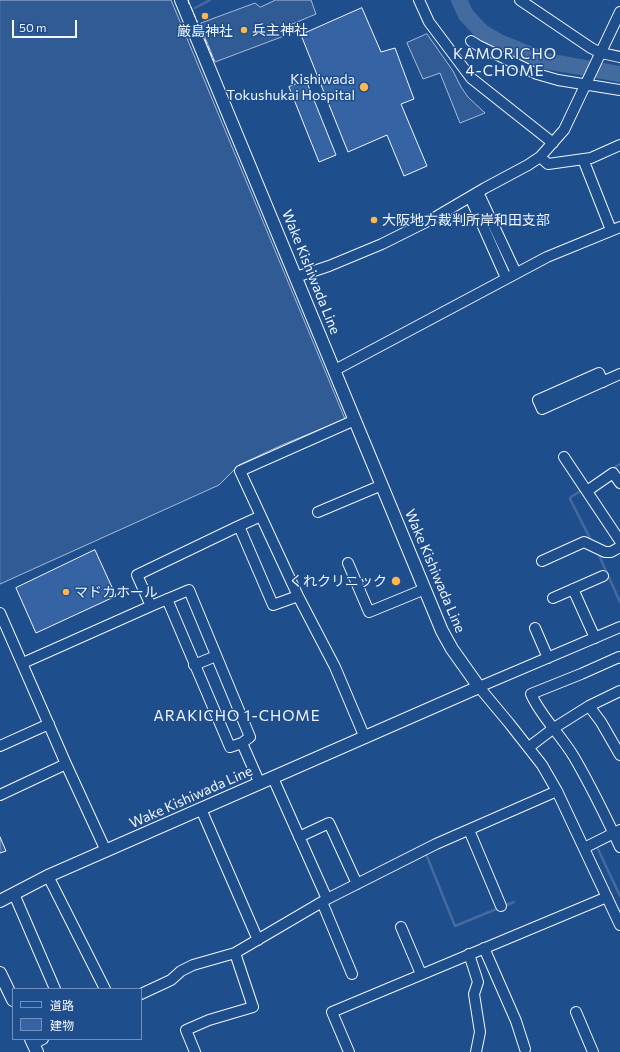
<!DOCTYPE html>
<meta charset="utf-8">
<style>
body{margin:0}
#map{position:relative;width:620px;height:1052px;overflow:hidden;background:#1f4e8c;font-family:Commissioner,"Noto Sans JP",sans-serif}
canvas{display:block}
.legend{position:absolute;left:12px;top:988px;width:130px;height:52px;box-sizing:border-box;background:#1f4e8c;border:1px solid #7391ba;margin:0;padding:5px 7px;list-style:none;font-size:12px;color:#f2f6ff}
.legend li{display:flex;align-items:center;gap:8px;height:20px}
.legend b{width:20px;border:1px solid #7391ba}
.scale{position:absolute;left:12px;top:20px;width:65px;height:18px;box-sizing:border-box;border:2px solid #f2f6ff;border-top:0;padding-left:5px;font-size:12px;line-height:14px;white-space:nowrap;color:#f2f6ff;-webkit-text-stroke:3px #1f4e8c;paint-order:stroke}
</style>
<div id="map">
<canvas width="620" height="1052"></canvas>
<ul class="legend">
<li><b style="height:5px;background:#1f4e8c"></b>道路</li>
<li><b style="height:11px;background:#3563a3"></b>建物</li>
</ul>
<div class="scale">50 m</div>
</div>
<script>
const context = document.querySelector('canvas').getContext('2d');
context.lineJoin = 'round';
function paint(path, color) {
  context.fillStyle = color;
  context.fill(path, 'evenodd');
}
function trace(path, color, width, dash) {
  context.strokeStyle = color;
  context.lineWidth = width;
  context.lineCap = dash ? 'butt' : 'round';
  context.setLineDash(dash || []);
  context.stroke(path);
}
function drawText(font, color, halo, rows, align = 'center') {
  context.font = font + ' Commissioner,"Noto Sans JP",sans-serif';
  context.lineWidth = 3;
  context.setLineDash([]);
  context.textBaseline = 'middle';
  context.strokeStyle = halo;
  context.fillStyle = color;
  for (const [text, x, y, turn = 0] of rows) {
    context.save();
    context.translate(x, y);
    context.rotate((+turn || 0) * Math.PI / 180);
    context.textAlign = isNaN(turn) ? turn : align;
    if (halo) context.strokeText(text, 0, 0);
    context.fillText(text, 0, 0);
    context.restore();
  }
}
const built = new Path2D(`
 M0,0h171l174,419 -63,26 -43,20 -20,20 -219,99z
 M276,0h35l5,14 -26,11 -6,11 -69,26 -15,-37 1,-2 54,-20 5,4z
 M427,34l26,37 8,16 7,10 17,16 -25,10 -20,-50 -17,6 -16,-36z`);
const stream = new Path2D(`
 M195,8l15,-8
 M612,469l8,-5
 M582,490l-11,7 -1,2 22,43
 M598,553l22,49
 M598,849l22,47
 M426,854l29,72 44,-18
 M504,906l10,-4`);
const river = new Path2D(`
 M459,0l7,15 16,17 17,10 47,19 74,13`);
const building = new Path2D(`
 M362,8l19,44 14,-4 19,51 -13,5 26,62 -23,10 -17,-41 -39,17 -47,-117z
 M306,80l30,75 -17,7 -30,-75z
 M95,550l21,46 -80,37 -20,-45z
 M0,837l6,14 -6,2z`);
const minor = new Path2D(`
 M419,0l10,22 42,56 82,65
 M520,0l71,48 10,5 19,4
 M471,41l8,5 58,28 21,6 62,10
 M540,157l8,7 43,-6 29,-13
 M583,159l28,71
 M478,192l38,81
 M470,197l36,81
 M296,277l33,-11 53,-22 52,-26 51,-30 43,-23 12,-8 24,-27 56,-118
 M335,370l212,-113 73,-30
 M603,382l-4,-9 -61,27 4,9 78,-35
 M355,420l-115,51 58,125 37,71 30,71
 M564,457l56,84
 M587,491l26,-18 7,10
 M318,512l64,-27
 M261,516l-22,10 34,79 25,-9
 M542,561l42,-19 21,10h6l9,-5
 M348,563l21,49 56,-23
 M573,589l22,49
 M553,598l50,-22
 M151,606l38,-16 61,147 -8,6 -12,4 -63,-148
 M0,613l66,151 40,87
 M620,627l-141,60 30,36 33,42 15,26 63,134
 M535,628l13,30
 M620,658l-1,-1 -38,17 -50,20c10,23 30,41 43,63 17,29 32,60 46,90
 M23,663l128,-57 -14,-31 102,-49
 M194,665l22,-9
 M589,706l12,16 19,33
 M242,743l18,41
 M0,746l49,-22
 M529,747l25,-19 35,-22 31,-15
 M273,778l54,121
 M0,795l66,-31
 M201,809l57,131
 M469,830l32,76
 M299,837l30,-14 28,61
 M584,848l36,-18
 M48,876l57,113
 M14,894l41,95
 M322,902l30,72
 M401,927l20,47
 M484,948l32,73 9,28
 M469,954l9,28 -4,12 6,38 -4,20
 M141,994l30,-14 10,-9 12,-6 42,-12 92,-54 109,-55 121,-53
 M576,1012l17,40
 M33,1044l10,-5
 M195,1052l-9,-22 23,-10 44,-13 -18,-54
 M349,1052l-17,-40 275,-115`);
const major = new Path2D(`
 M0,901l48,-25 431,-189 -27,-38 -10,-18 -261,-631
 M0,973l13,27
 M31,1039l6,13`);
const fence = new Path2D(`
 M188,0l1,4
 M191,7l23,54`);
const markers = [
 [205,16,4,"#ffb74d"],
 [244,30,4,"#ffb74d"],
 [364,87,5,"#ffb74d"],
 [374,220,4,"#ffb74d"],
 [396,581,5,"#ffb74d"],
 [66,592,4,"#ffb74d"]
];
const poiNames = [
 ["兵主神社",252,30],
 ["厳島神社",205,31,"center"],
 ["Kishiwada",355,79,"right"],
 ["Tokushukai Hospital",355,95,"right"],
 ["大阪地方裁判所岸和田支部",382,220],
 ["くれクリニック",387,581,"right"],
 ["マドカホール",74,592]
];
const streetNames = [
 ["Wake Kishiwada Line",311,272,68],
 ["Wake Kishiwada Line",435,571,67],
 ["Wake Kishiwada Line",191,797,-24]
];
const neighbourhoodNames = [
 ["KAMORICHO",505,54],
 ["4-CHOME",505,71],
 ["ARAKICHO 1-CHOME",237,716]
];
paint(built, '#305b95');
trace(built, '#a8bbd7', 1);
trace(stream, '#446ba0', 2.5);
trace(river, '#446ba0', 16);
paint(building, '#3563a3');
trace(building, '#f2f6ff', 1);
trace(minor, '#f2f6ff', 12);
trace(major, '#f2f6ff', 14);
trace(minor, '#1f4e8c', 10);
trace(major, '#1f4e8c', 12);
trace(fence, '#f2f6ff', 1, [5, 2]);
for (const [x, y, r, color] of markers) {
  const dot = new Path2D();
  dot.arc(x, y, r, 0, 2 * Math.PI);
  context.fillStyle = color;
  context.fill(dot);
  trace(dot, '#1f4e8c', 1.5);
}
drawText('14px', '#f2f6ff', '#1f4e8c', poiNames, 'left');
drawText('14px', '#f2f6ff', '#1f4e8c', streetNames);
context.letterSpacing = '1px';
drawText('15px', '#f2f6ff', '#1f4e8c', neighbourhoodNames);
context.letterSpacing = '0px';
</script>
